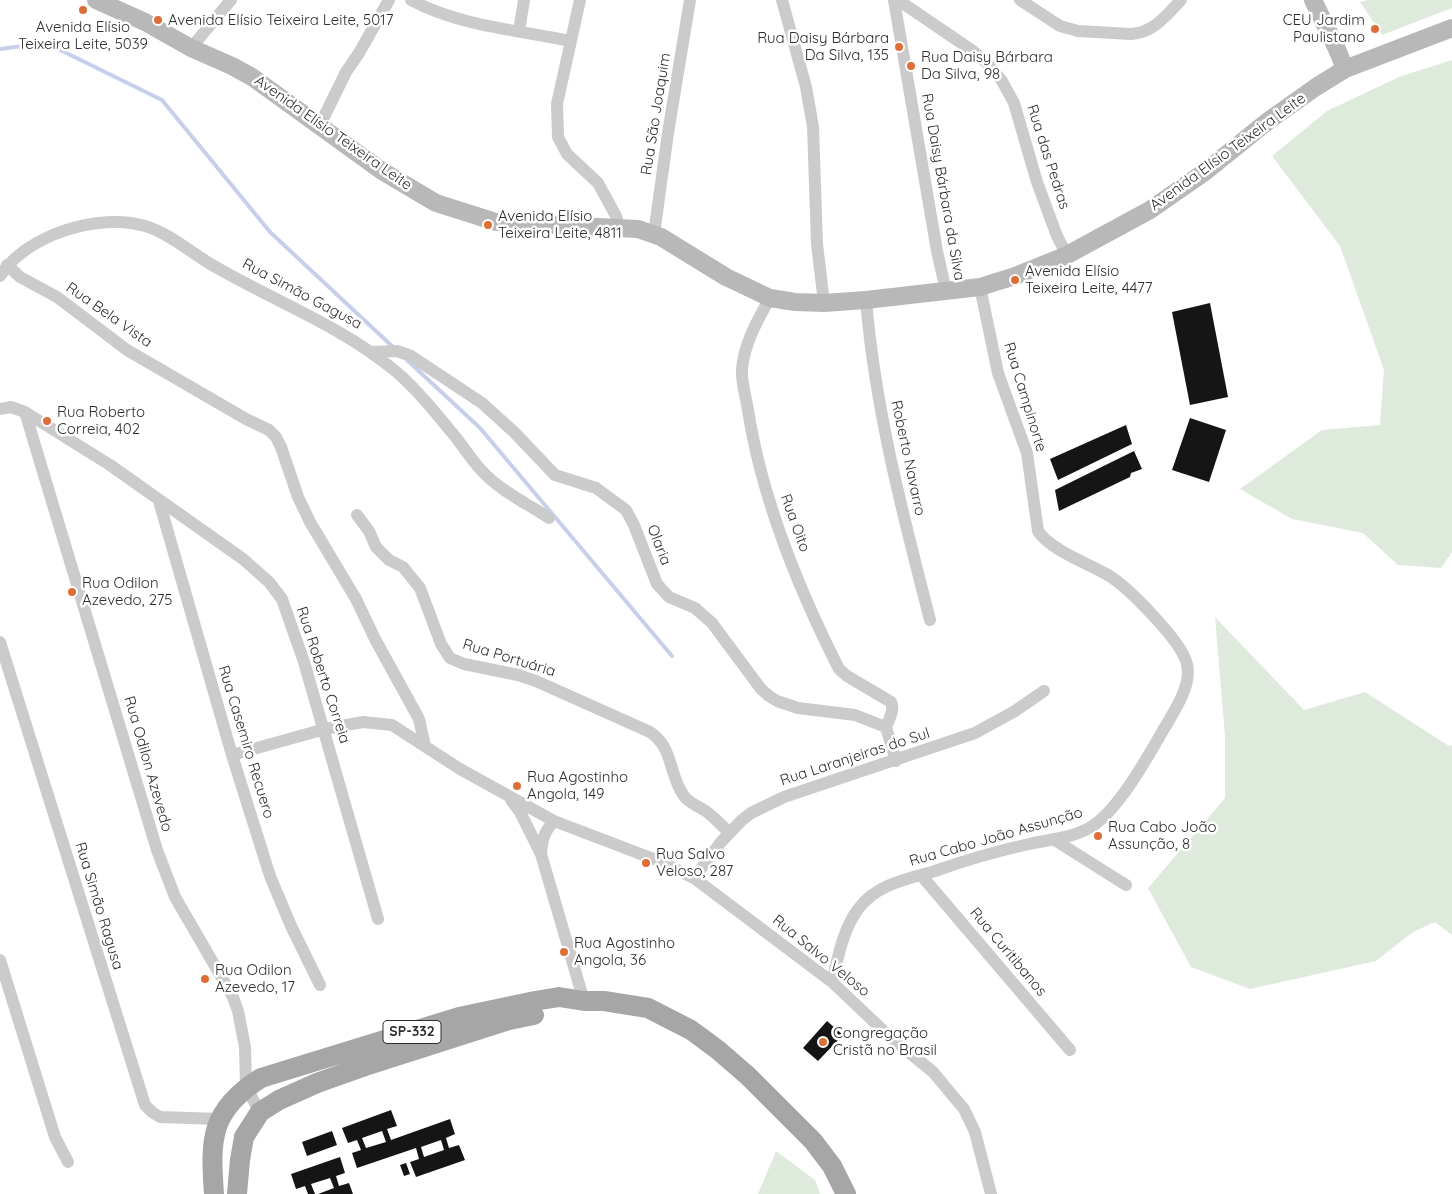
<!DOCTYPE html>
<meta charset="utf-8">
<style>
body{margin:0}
canvas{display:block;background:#fff}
</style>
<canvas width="1452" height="1194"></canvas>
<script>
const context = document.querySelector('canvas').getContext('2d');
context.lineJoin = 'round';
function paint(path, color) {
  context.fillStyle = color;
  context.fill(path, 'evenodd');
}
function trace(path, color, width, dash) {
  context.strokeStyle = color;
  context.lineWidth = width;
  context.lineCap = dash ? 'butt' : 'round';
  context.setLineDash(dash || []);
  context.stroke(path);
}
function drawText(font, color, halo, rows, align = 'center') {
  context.font = font + ' Quicksand,sans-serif';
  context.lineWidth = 5;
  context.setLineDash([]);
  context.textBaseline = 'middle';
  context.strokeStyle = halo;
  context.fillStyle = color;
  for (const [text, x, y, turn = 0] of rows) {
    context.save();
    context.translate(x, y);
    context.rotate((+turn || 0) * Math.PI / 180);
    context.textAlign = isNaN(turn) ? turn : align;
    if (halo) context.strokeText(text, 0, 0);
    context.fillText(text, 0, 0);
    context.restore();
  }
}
const green = new Path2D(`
 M1368,0h84v8l-70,27 -22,-33z
 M1452,60v492l-11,16 -43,-3 -35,-32 -71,-14 -52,-30 82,-59 58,-5 4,-55 -44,-124 -68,-90 55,-45 72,-34z
 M1215,617l89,93 61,-18 84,54 3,-1v190l-17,-13 -22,10 -37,29 -126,28 -59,-22 -43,-79 77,-90v-62z
 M776,1151l39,29 5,14h-62z`);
const stream = new Path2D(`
 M0,49l46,-6 116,57 108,132 123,115
 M407,360l73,68 192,228`);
const building = new Path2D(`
 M1210,303l18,94 -38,8 -18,-93z
 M1190,418l36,12 -17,52 -37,-12z
 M1126,425l6,19 -74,36 -8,-21z
 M1134,451l8,18 -11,4 -1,4 -71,34 -4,-21z
 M827,1021l16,14 -25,26 -15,-13z
 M391,1110l6,16 -10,3 4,11 59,-21 5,15 -9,4 3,10 10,-3 6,15 -49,17 -6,-15 9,-3 -3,-11 -59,20 -5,-15 9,-3 -4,-10 -9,3 -6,-15zM382,1131l4,11 -20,6 -4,-10zM441,1140l3,10 -20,7 -3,-10z
 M332,1131l5,14 -30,11 -5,-14z
 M340,1157l5,16 -9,3 3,10 10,-3 4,11h-35l16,-6 -4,-10 -19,6 4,10h-7l-3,-8 -9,3 -5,-15z
 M406,1163l4,11 -6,2 -4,-11z`);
const street = new Path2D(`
 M411,0c48,26 107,30 160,41
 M580,0l-23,104 1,33 9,17 31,29 18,33 3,11
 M782,0l24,87 7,40 4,117 7,59
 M894,0l43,251 9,40
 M898,0l75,51 16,14 13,16 12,22 23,79 20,54 10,19
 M1020,0l40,26 18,5 53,3c22,-1 36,-19 50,-34
 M519,31l5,-31
 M191,48l40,-48
 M320,125l26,-53 13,-19 30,-53
 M654,234l14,-101 22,-133
 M7,265l13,12 37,20 70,53 119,69 23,11 7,7 5,10 17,50 12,25 46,77 19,40 44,80 6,27
 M0,276c26,-41 99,-64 145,-50 26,8 46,27 69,40 60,35 126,59 180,104 20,16 38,38 54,58 12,13 21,29 33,42 18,20 45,33 68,48
 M770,298c-12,21 -26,46 -28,71 -1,13 4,28 6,41 14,90 50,178 91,259l8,7 44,26c4,8 -2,17 -5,25
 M866,300c9,109 37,215 64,320
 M371,352l26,-1 14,5 71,47 33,30 40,42 41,13 30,22 8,15 23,59 12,13 26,11 17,15 49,66 8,7 8,5 21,7 57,7 28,11 3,1 10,34
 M0,409l11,-2 14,5 85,53 133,94 26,23 13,17 22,63 74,257
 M25,412l132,438 18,47 58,100 5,14 7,36 1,40 14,25
 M159,501l73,254 38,121 21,50 29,59
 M357,515l12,16 7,16 13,13 14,7 17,21 21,56 9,14 14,6 54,11 18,6 114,51c24,16 18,42 34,64 6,8 15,10 23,16 8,6 15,14 23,21
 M0,642l145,463 7,7 8,5 59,2
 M232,755l93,-26 38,-7 29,3 68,44 94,52 105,40 35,17 138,104 56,53 45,37 31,37 11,23 16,62
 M511,800l9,12 21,42
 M554,821c-10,11 -12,19 -13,33l43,147
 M1053,839l73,46
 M921,875l149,175
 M694,878l27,-36 21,-22 9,-7 33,-16 191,-64 40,-22 29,-20
 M0,960l55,177 13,25
 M832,982c6,-24 11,-54 27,-74 18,-24 49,-29 76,-37 31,-11 62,-20 94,-27 22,-5 46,-6 65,-19 27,-19 54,-69 71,-98 10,-17 29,-45 21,-66 -7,-22 -58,-74 -78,-86 -19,-11 -59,-26 -70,-44l-11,-78 -29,-80 -18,-86`);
const secondary = new Path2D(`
 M96,0l49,22 46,26 41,18 20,11 130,94 54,32 60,19 142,7 23,8 65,40 44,21 25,4 29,1 42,-3 114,-13 35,-11 52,-21 83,-45 56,-39 62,-50 48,-34 29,-18 107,-41
 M1313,0l24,49 8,20`);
const primary = new Path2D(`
 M214,1194c-4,-55 -4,-84 47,-116l198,-61 76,-16 24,-4 25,4h20l44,7 43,22 27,20 30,26 65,65 19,25 14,28
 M237,1194l3,-34 4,-23 16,-25 19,-12 38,-17 48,-17 144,-46 25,-5`);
const markers = [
 [83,10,5,"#de6e37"],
 [158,20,5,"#de6e37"],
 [1375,29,5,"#de6e37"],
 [899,47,5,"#de6e37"],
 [911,66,5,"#de6e37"],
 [488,225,5,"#de6e37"],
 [1015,280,5,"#de6e37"],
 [47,421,5,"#de6e37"],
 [72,592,5,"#de6e37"],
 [517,786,5,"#de6e37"],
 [1098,836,5,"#de6e37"],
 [646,863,5,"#de6e37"],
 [564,952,5,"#de6e37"],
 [205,979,5,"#de6e37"],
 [823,1042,5,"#de6e37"]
];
const shields = [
 [412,1032,58]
];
const shieldNames = [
 ["SP-332",412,1032]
];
const poiNames = [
 ["Avenida Elísio Teixeira Leite, 5017",168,20],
 ["CEU Jardim",1365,20,"right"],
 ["Paulistano",1365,37,"right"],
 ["Avenida Elísio",83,27,"center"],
 ["Teixeira Leite, 5039",83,44,"center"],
 ["Rua Daisy Bárbara",889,38,"right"],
 ["Da Silva, 135",889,55,"right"],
 ["Rua Daisy Bárbara",921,57],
 ["Da Silva, 98",921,74],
 ["Avenida Elísio",498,216],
 ["Teixeira Leite, 4811",498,233],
 ["Avenida Elísio",1025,271],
 ["Teixeira Leite, 4477",1025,288],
 ["Rua Roberto",57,412],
 ["Correia, 402",57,429],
 ["Rua Odilon",82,583],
 ["Azevedo, 275",82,600],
 ["Rua Agostinho",527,777],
 ["Angola, 149",527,794],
 ["Rua Cabo João",1108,827],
 ["Assunção, 8",1108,844],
 ["Rua Salvo",656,854],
 ["Veloso, 287",656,871],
 ["Rua Agostinho",574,943],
 ["Angola, 36",574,960],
 ["Rua Odilon",215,970],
 ["Azevedo, 17",215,987],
 ["Congregação",833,1033],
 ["Cristã no Brasil",833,1050]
];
const streetNames = [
 ["Rua São Joaquim",656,114,-81],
 ["Avenida Elísio Teixeira Leite",333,133,35],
 ["Avenida Elísio Teixeira Leite",1228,152,-36],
 ["Rua das Pedras",1048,157,72],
 ["Rua Daisy Bárbara da Silva",943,187,80],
 ["Rua Simão Gagusa",302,294,28],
 ["Rua Bela Vista",109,315,35],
 ["Rua Campinorte",1025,397,73],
 ["Roberto Navarro",908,458,78],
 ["Rua Oito",795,523,70],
 ["Olaria",659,545,69],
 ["Rua Portuária",509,658,17],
 ["Rua Roberto Correia",323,675,72],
 ["Rua Casemiro Recuero",246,742,73],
 ["Rua Laranjeiras do Sul",855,757,-18],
 ["Rua Odilon Azevedo",148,764,74],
 ["Rua Cabo João Assunção",996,837,-16],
 ["Rua Simão Ragusa",99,906,73],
 ["Rua Curitibanos",1008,952,50],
 ["Rua Salvo Veloso",821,956,39]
];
paint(green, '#deebdc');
trace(stream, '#c8cfea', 4);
paint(building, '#151515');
trace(street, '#cbcbcb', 12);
trace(secondary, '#b8b8b8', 18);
trace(primary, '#a6a6a6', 20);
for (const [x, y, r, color] of markers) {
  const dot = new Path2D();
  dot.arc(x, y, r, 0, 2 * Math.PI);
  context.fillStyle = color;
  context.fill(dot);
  trace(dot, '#fff', 2);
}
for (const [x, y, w] of shields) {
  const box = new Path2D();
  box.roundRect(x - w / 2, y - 11.5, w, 23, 4);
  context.fillStyle = '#fff';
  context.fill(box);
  trace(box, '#2e2e2e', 1);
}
drawText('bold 14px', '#2e2e2e', null, shieldNames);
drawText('15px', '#2e2e2e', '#fff', poiNames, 'left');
drawText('15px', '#2e2e2e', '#fff', streetNames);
</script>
